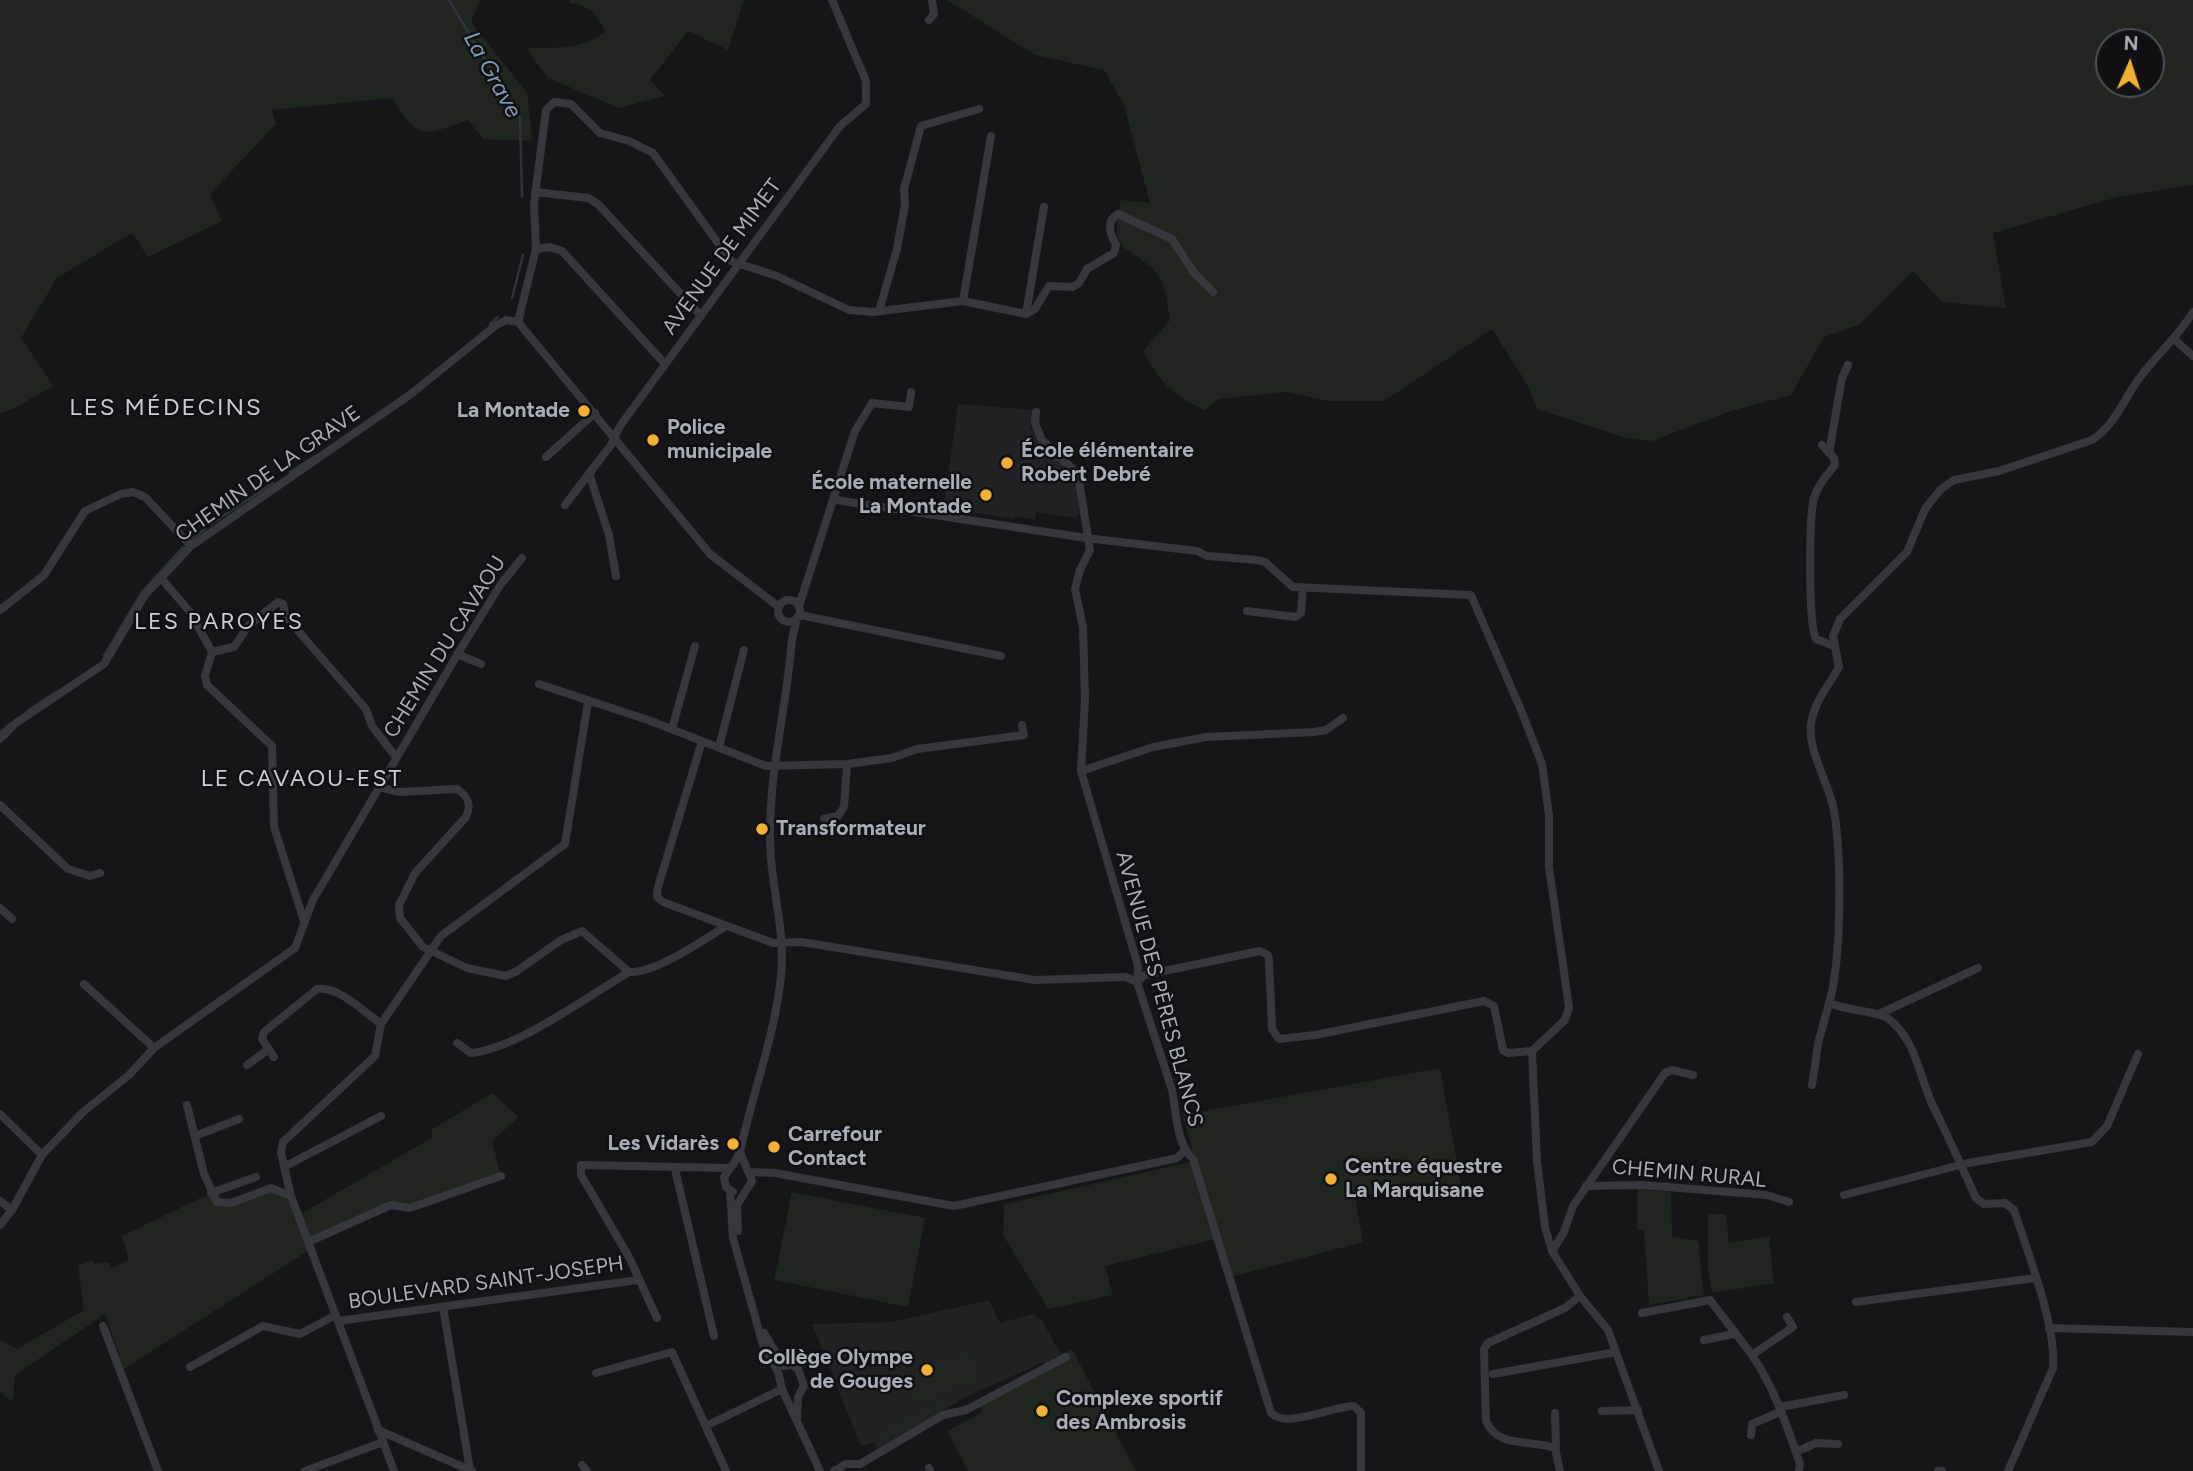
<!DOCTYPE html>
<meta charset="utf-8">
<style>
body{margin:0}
#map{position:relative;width:2193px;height:1471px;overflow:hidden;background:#161618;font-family:Figtree,sans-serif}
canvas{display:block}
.north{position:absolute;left:2095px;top:28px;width:70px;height:70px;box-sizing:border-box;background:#111113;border:2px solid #4d4f55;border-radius:50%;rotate:3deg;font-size:19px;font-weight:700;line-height:28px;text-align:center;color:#a8adb8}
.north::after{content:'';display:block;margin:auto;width:24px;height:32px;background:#f2b134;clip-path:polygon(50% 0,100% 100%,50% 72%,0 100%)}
</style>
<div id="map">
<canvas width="2193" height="1471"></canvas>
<div class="north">N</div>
</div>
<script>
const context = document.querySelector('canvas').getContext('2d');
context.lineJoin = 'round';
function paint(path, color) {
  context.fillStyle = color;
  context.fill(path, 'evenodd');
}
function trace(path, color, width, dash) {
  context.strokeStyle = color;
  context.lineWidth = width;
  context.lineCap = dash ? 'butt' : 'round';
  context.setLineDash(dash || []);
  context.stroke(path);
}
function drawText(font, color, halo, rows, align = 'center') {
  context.font = font + ' Figtree,sans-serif';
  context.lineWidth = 5;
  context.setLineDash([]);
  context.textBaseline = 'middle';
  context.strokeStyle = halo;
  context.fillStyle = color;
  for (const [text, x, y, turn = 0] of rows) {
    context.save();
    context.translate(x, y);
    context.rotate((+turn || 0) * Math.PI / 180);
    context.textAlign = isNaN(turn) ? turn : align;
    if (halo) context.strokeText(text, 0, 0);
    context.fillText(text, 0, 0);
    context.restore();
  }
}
const built = new Path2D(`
 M958,404l76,6 -4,17 45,47 5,38 -4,6 -40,-6 -1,8 -20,-4 -1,3 -70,-12z
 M989,1300l11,23 33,-9 9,7 19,33 -95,43 -89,52 -3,-7 -13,4 -49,-122 80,-2z`);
const green = new Path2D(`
 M0,0h480l-9,22 56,71 5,48 -49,-2 -15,-19c-46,16 -49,21 -76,-22l-120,12 4,14 -66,70 12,27 -74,36 -16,-24 -75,45 -36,60 32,48 -40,23 -13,4z
 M570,0h174l-16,50 -40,-19 -38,49 15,16 -46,12 -71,-30 -22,-30c28,-1 57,3 79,-17 -8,-17 -17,-27 -36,-28z
 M947,0h1246v185l-75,12 -125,36 13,75 -64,-6 -29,-31 -54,54 -35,12 -33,58 -60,16 -79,30 -26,-3 -89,-29 -10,-25 -35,-55 -108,72h-55l-43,-9 -67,7 -14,11c-33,-15 -45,-27 -62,-59l27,-31c-2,-12 -4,-34 -11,-44 -28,-34 -52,-17 -38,-76l29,3 -26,-98 -20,-35 -69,-15zM2109,42h42v42h-42z
 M1440,1068l22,123 -107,4 8,47 -132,35 -49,-162z
 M492,1093l27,24 -27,24 9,35 -91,32 -8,-3 -94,37 3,7 -187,120 -19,-55 -90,61 -2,27 -13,-10v-52l17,9 67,-39 -6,-44 15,-6 2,4 14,-2 3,6 17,-8 -7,-24 89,-43 12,11 40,-15 28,7 8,19 134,-78 -2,-7z
 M1191,1162l25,77 -111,27 8,29 -65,14 -45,-74 1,-31z
 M1638,1189l33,3 1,45 26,4 6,54 -55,10 -5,-75 -7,-1z
 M792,1192l133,26 -17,89 -134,-27z
 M1708,1214h18l3,29 40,-7 5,47 -62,10 -4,-26z
 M1072,1349l64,122h-168l-21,-40 34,-18v-7l66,-35 -4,-9z
 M970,1353l9,26 -63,23 -9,-26z
 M941,1399l4,6 -66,38 -3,-6z`);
const stream = new Path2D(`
 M449,0l71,118 2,79
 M512,298l11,-43
 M490,324l8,-7
 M290,472l25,-16
 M211,524l62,-41
 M192,539l13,-10
 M104,656l38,-64 41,-45
 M27,711l29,-19
 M0,732l10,-8`);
const street = new Path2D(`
 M929,20l5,-6 -2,-14
 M535,192l53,6 10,6 103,112
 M536,249l14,-2 12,4 103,113
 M963,301l28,-165
 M879,311l18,-62 8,-45 -1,-15 17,-63 58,-17
 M1026,314l18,-107
 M518,322l18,-73 -2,-45 12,-94 8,-8 17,2 29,29 29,8 24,12 78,108 46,15 72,34 24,2 90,-11 63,13 9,-5 14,-23 24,1 6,-4 8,-14 27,-16 2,-8c-6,-11 -11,-23 2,-31l54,25 22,34 19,19
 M518,322l192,232 69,53
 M2175,340l18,16
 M1036,412l-1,11 7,17 36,34 12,76 -10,20 -5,19 8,38 2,73 -4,71 57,195 -1,16 35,108c5,23 3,51 21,69l78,254c16,16 62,-7 83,-7l7,7v58
 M1822,445l12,13 1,7c-8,10 -17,20 -21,33 -5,20 -6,124 2,141l18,7
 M1829,453l13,-75 6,-13
 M546,457l49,-44
 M589,473l20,62 7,41
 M836,500l250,38 111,13 10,5 50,4 8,2 28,25 178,8 50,115 21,54 7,52v51l20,140 -4,13 -33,31 5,110 8,66 7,24 28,45 28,34 51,141
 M565,505l46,-60 9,-19 220,-300 26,-22v-23l-34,-81
 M161,578l29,34 22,40 -7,24 2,9 65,61 2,81 30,94
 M778 611a11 11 0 1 1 22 0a11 11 0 1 1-22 0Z
 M799,606l56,-175 17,-28 37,4 2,-15
 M0,610l44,-35 41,-64 36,-17 12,-2 12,5 46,49
 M1247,611l49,6 5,-4 2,-26
 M800,615l201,41
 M212,652l22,-5 15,-22 29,-23 5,2 3,13 80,92 6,17 24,31
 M457,654l24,10
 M539,684l109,36 118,46 81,-2 45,-6 25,-9 107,-14 -2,-10
 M672,729l23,-83
 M0,739l16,-16 88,-59 41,-69 46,-49 220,-152 84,-68 11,-6 12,2
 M702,741l-44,146 -1,10 6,5 110,41 29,-1 233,38 91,-3 11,5
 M719,747l25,-97
 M1081,771l72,-24 53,-10 108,-5 12,-2 17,-12
 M379,787l20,5 58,-3c11,7 15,15 9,28l-51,56 -16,32 1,13 23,29 44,21 39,8 11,-5 44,-31 21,-9 47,41
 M0,805l68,64 22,7 10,-3
 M824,819l14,-3 6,-9 3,-43
 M0,908l12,11
 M1137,982l8,-7 115,-24 8,4 1,5 3,69 7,10 36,-4 169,-34 10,5 9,44 5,3 24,-2
 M84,984c23,21 46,42 70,64
 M1879,1014l99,-46
 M457,1043l14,10c47,-5 116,-56 158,-81 26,2 74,-32 97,-46
 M274,1057l-12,-18 2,-7 53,-43c22,-3 47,23 64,35
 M247,1065l22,-16
 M1812,1085l6,-41 11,-41
 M187,1105l17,69 13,28 14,1 40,-15 20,8
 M0,1114l42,41
 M195,1136l44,-17
 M733,1165l7,-13c12,-58 35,-116 41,-176 5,-47 -11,-90 -11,-137 -1,-68 17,-133 22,-200l5,-21
 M284,1167l97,-51
 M731,1167l-7,10 2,10 7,5
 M675,1169l39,167
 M750,1172l25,1 179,33 223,-48 7,-7
 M1586,1186l56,-1 125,10 22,7
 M730,1191l3,47 30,107 15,27 4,17 38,82
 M211,1193l45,-16
 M1844,1195l124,-32 124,-21 15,-16 31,-72
 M0,1201l12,9
 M0,1225l12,-15 30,-55 41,-43 46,-37 25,-27 141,-100 18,-48 147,-250 41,-66 21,-26
 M738,1231l-1,-26 15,-24 -12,-29
 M308,1242l83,-37 19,3 91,-32
 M1552,1251l12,-19 9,-26 92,-133 7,-3 21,5
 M1856,1302l179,-24
 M443,1307l27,163
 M1642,1313l68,-13 42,55 41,-28 -6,-10
 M657,1318l-28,-61 -48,-82v-10l147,3
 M338,1321l300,-41
 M103,1326l55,145
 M2049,1328l144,4
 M764,1333l20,33
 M1704,1340l30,-6
 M1752,1355c23,34 35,71 48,109l-1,7
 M784,1366l8,-1 6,4 6,17 -6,11 -1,21
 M190,1367l73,-41 37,8 36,-19
 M596,1373l76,-21 54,119
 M1493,1374l123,-22
 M1780,1407l64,-12
 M1602,1411l36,-1
 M1555,1413l1,37
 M708,1425l74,-36
 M378,1430l94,41
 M1751,1435l1,-11 30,-13
 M1796,1452l20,-9 22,1
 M582,1465l5,6
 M929,1468l1,3
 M305,1471l78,-29
 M394,1471l-103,-275 -10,-43 2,-11 92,-86 6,-32 60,-88 124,-92 23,-142
 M834,1471l12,-7h14l83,-49 23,-5 100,-53
 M1560,1471l-5,-23c-25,-9 -57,1 -69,-27l-2,-72 4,-6 77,-35 15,-12
 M1938,1471h4
 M2008,1471l45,-103c4,-40 -26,-118 -39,-158l-9,-7 -21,1 -8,-6c-14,-31 -28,-62 -43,-92 -15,-32 -16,-67 -47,-89 -8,-5 -41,-7 -57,-14 13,-42 13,-153 4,-197 -6,-26 -25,-55 -22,-82 3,-23 18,-38 28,-57l-6,-31 7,-17 67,-67 18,-43 16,-20 13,-9 45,-9 93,-31c22,-14 31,-39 46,-60 17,-24 39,-42 55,-68`);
const markers = [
 [584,411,7,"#f2b134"],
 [653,440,7,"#f2b134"],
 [1007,463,7,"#f2b134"],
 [986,495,7,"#f2b134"],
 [762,829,7,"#f2b134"],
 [733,1144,7,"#f2b134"],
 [774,1147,7,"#f2b134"],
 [1331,1179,7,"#f2b134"],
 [927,1370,7,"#f2b134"],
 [1042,1411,7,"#f2b134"]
];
const streetNames = [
 ["AVENUE DE MIMET",722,257,-54],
 ["CHEMIN DE LA GRAVE",268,474,-35],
 ["CHEMIN DU CAVAOU",445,647,-58],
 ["AVENUE DES PÈRES BLANCS",1159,989,75],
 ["CHEMIN RURAL",1689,1174,5],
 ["BOULEVARD SAINT-JOSEPH",486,1283,-8]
];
const poiNames = [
 ["La Montade",570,411,"right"],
 ["Police",667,428],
 ["municipale",667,452],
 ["École élémentaire",1021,451],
 ["Robert Debré",1021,475],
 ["École maternelle",972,483,"right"],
 ["La Montade",972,507,"right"],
 ["Transformateur",776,829],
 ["Carrefour",788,1135],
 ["Contact",788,1159],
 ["Les Vidarès",719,1144,"right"],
 ["Centre équestre",1345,1167],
 ["La Marquisane",1345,1191],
 ["Collège Olympe",913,1358,"right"],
 ["de Gouges",913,1382,"right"],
 ["Complexe sportif",1056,1399],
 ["des Ambrosis",1056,1423]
];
const waterNames = [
 ["La Grave",492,75,61]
];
const neighbourhoodNames = [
 ["LES PAROYES",219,622],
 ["LE CAVAOU-EST",302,779]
];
const quarterNames = [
 ["LES MÉDECINS",166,408]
];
paint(built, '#222225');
paint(green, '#1e261f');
trace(stream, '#2c353c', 2.5);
trace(street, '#37383d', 8);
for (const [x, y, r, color] of markers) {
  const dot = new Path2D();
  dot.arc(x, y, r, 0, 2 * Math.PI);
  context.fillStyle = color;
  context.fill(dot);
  trace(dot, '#111113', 2.5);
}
drawText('21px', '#a8adb8', '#111113', streetNames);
drawText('bold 21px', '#a8adb8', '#111113', poiNames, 'left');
drawText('italic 23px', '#7f9bb3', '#111113', waterNames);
context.letterSpacing = '2px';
drawText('23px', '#c9ccd4', '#111113', neighbourhoodNames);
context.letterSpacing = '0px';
context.letterSpacing = '2px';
drawText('24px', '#c9ccd4', '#111113', quarterNames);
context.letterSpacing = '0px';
</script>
